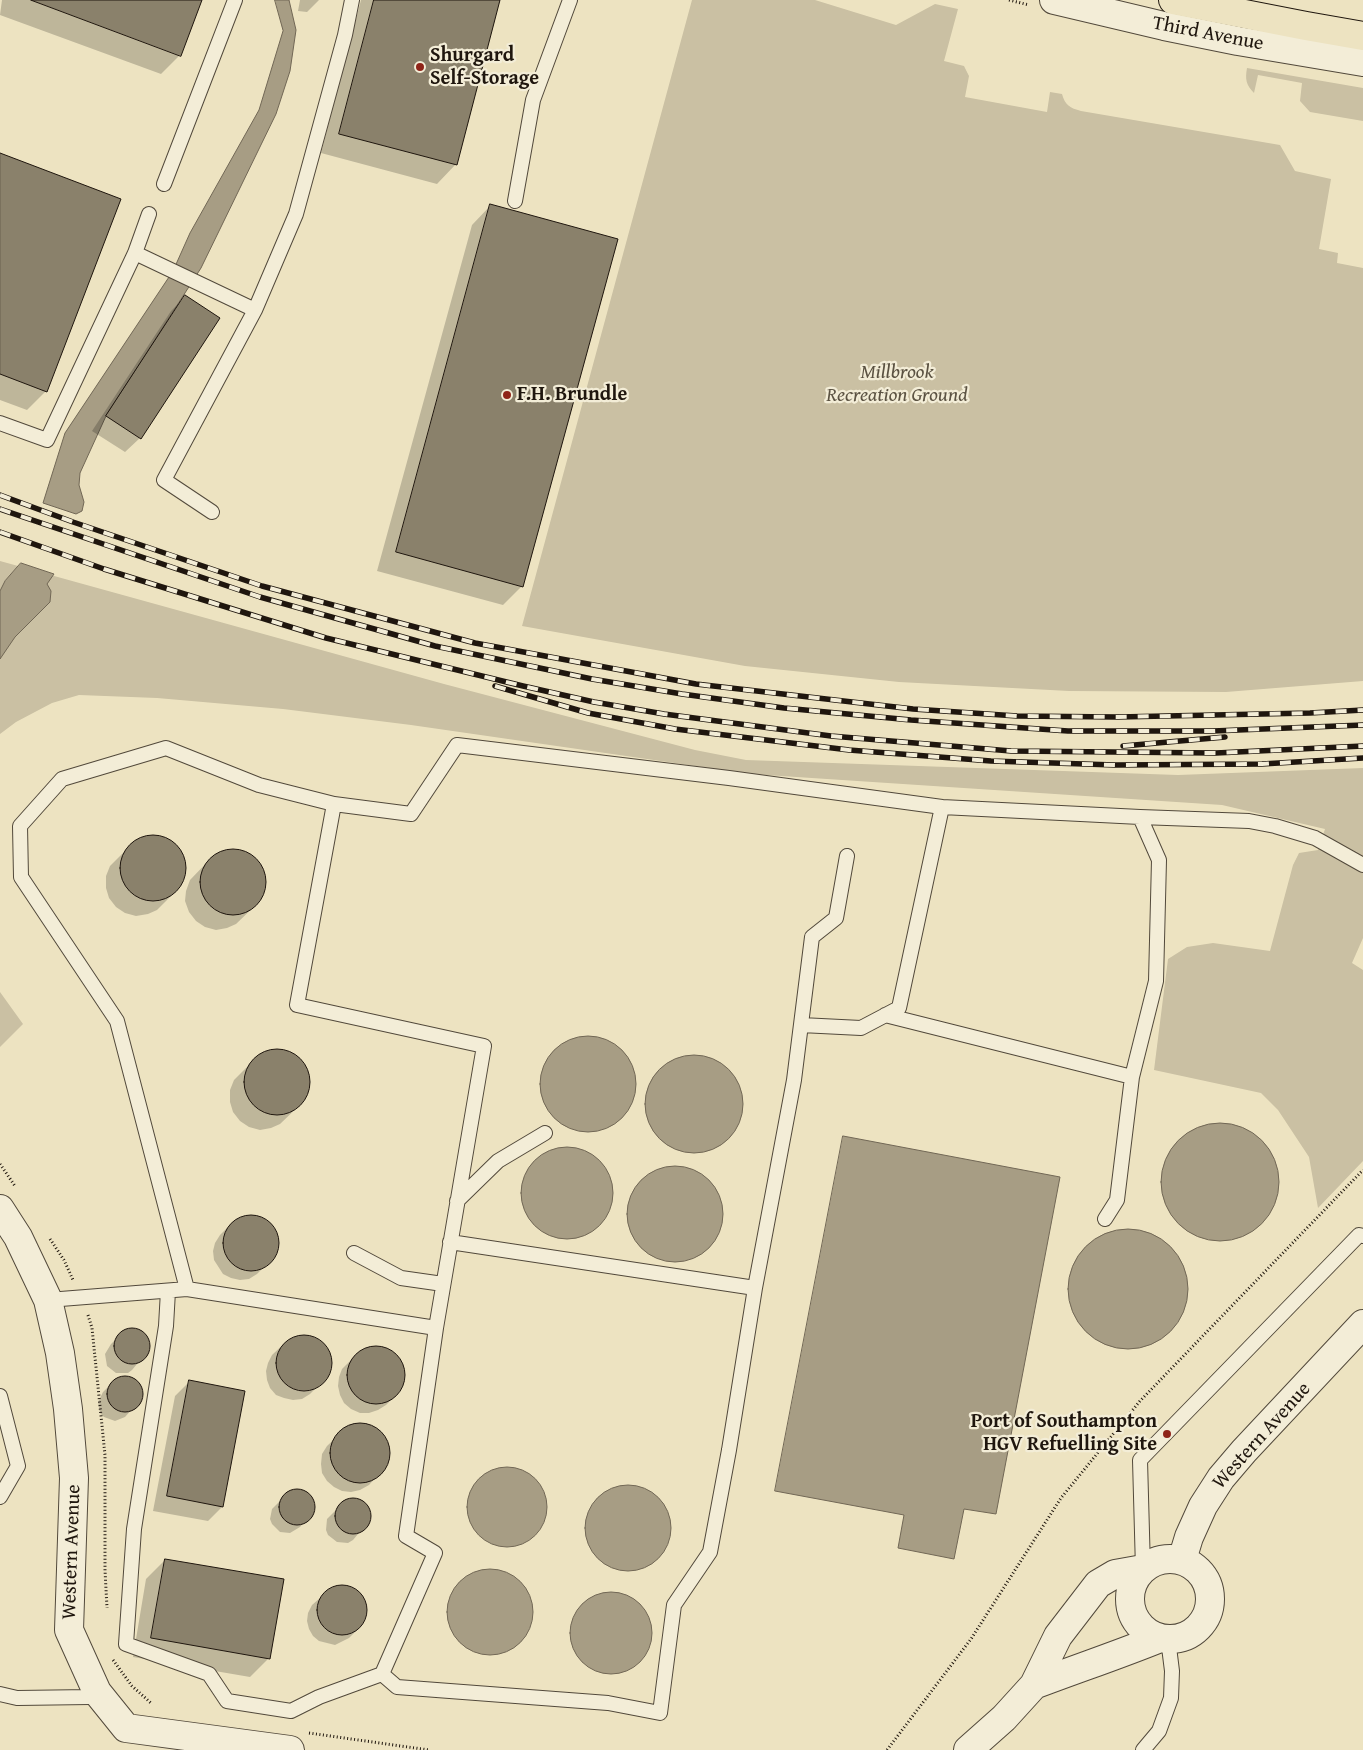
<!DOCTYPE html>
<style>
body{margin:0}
canvas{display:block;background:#ede3c1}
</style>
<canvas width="1363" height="1750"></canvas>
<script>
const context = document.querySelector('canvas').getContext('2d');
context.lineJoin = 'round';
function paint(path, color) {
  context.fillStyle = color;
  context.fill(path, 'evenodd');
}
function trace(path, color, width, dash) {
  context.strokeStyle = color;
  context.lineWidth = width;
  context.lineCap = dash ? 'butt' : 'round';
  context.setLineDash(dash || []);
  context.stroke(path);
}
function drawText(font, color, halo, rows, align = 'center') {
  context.font = font + ' "Gentium Book Plus",serif';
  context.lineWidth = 4.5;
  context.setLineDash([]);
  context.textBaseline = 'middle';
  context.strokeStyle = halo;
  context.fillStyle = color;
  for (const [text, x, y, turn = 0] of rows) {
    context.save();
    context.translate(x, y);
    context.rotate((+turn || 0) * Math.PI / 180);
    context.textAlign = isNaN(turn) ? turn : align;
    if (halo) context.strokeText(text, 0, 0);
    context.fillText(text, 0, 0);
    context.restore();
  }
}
const green = new Path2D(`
 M692,0h123l81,25 39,-21 23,5 -14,52 20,5 5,10 -4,21 82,15 3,-20 12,2c3,11 8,14 19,17l199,34 15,26 36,8 -12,70 19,4 -1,10 26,5v413l-137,11 -157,-1 -170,-9 -154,-16 -223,-40z
 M1247,68l116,20v33l-53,-9 -10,-11 2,-18 -44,-8 -4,18c-8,-8 -9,-14 -7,-25z
 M0,561l444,123 251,66 51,10 432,15 185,-7v170l-11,25 11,7v191l-45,47 -9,-51 -31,-47 -17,-17 -107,-23 14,-111 19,-12 26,-4 57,8 23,-86 6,-12 19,-3 7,-21 -103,-24 -471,-31 -340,-49 -128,-16 -126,-11 -78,-3 -27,8 -36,19 -16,12z
 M0,992l23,32 -23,23z`);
const water = new Path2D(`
 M275,0h14l7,30 -6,41 -14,43 -75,154 -95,148 -26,57 -1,12 5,17 -2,9 -6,3 -33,-11 22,-70 108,-162 17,-38 69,-123 24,-79z
 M21,563l33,11 -7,10 4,7 -1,11 -35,35 -15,22v-68l5,-10z
 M540 1084a48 48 0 1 1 96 0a48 48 0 1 1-96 0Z
 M645 1104a49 49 0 1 1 98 0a49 49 0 1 1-98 0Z
 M1161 1182a59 59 0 1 1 118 0a59 59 0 1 1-118 0Z
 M843,1136l217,41 -64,337 -32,-5 -10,50 -56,-11 6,-33 -129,-24z
 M521 1193a46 46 0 1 1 92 0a46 46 0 1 1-92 0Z
 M627 1214a48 48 0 1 1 96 0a48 48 0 1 1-96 0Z
 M1068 1289a60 60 0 1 1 120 0a60 60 0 1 1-120 0Z
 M467 1507a40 40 0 1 1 80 0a40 40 0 1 1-80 0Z
 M585 1528a43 43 0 1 1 86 0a43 43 0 1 1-86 0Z
 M447 1612a43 43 0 1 1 86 0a43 43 0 1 1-86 0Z
 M570 1633a41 41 0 1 1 82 0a41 41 0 1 1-82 0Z`);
const shadow = new Path2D(`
 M2,0h199l-21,55 -19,19 -161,-59z
 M300,0h19l-12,12 -9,-1z
 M361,0h138l-43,164 -19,20 -116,-31z
 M0,155l46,236 -19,19 -27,-10z
 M491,205l31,381 -19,19 -126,-34 95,-346z
 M186,296l-46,142 -15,14 -33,-21 79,-120z
 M154,835l10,2 9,5 7,7 4,10 2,10 -2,10 -5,9 -22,22 -9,4 -12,2 -11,-3 -9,-6 -7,-9 -3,-10v-12l4,-10 23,-23 10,-6z
 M233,850l11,1 9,5 7,7 4,10 1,10 -2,10 -4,9 -23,22 -9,4 -11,2 -11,-3 -9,-6 -7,-9 -4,-11 1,-10 4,-11 23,-24 9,-5z
 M278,1049l10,2 9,5 7,8 4,9 2,10 -2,10 -5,9 -23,22 -9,4 -11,2 -11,-3 -9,-6 -7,-9 -3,-10v-12l4,-10 23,-23 10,-6z
 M254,1215l9,3 7,5 5,8 3,8 -1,10 -3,8 -17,17 -8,5 -9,1 -9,-2 -8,-4 -9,-14 -1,-9 2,-8 5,-8 16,-16 9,-3z
 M131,1330l11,3 3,3 4,10 -1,5 -16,19 -4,3h-12l-9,-7 -2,-12 6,-10 10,-10z
 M306,1335l9,3 8,5 5,8 3,8 -1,10 -3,8 -17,17 -8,5 -9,1 -9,-2 -8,-3 -6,-7 -3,-8 -1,-9 2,-8 4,-8 17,-16 8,-3z
 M376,1346l10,2 8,5 6,7 4,8v10l-2,9 -6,8 -10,10 -8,5 -9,3h-9l-9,-4 -7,-6 -4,-8 -2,-9 1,-9 3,-8 17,-17 8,-4z
 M124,1377l5,1 9,6 2,4 1,11 -16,18 -10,4 -11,-4 -4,-4 -2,-11 5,-10 10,-10z
 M189,1382l33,125 -14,14 -55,-10 22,-115z
 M361,1425l10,2 8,5 6,7 3,10v9l-3,9 -16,18 -9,5 -9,2 -9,-1 -8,-4 -7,-6 -5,-8 -1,-9 1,-10 5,-8 17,-16 8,-4z
 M290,1491h11l5,2 6,8v11l-12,15 -10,6 -10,-1 -8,-8 -2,-5 2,-10z
 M356,1499l5,2 7,9 1,11 -16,19 -5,3 -11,-1 -9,-7 -2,-5 1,-11 18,-18z
 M165,1560l104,98 -19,19 -117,-20 13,-78z
 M337,1586h8l14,7 4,6 3,15 -7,14 -10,10 -14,7 -16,-4 -6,-5 -4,-7 -2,-8 1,-8 4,-8 17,-15z`);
const building = new Path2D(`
 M31,0h171l-21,56z
 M374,0h126l-43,165 -118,-31z
 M0,153l121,46 -74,193 -47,-18z
 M490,204l128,35 -95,348 -127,-35z
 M185,295l35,23 -79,121 -35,-23z
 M120 868a33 33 0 1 1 66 0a33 33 0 1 1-66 0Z
 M200 882a33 33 0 1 1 66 0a33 33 0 1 1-66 0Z
 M244 1082a33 33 0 1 1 66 0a33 33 0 1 1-66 0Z
 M223 1243a28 28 0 1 1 56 0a28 28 0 1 1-56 0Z
 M114 1346a18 18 0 1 1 36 0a18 18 0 1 1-36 0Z
 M276 1363a28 28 0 1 1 56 0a28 28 0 1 1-56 0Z
 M347 1375a29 29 0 1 1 58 0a29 29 0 1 1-58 0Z
 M107 1394a18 18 0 1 1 36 0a18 18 0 1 1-36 0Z
 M189,1380l56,11 -22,116 -56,-11z
 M330 1453a30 30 0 1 1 60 0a30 30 0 1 1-60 0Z
 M279 1507a18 18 0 1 1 36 0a18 18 0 1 1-36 0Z
 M335 1516a18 18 0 1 1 36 0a18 18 0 1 1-36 0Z
 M165,1559l119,20 -14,80 -119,-21z
 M317 1610a25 25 0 1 1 50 0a25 25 0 1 1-50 0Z`);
const path = new Path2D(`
 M1009,0l20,5
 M0,1164l15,22
 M50,1239l14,21 9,20
 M88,1315l4,13 13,127v115l2,38
 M113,1660l19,26 20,18
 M309,1733l120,17
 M887,1750l84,-111 90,-141 79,-97 223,-231`);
const service = new Path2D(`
 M164,184l71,-184
 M515,201l18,-101 37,-100
 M135,253l120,57
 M0,423l47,17 88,-187 14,-39
 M212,512l-48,-32 91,-170 41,-96 49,-179 7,-35
 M334,804l77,10 46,-69 272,33 213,29 -43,201 -38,20 -60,-3
 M942,807l198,10 109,4 26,5 40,12 48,27
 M885,1015l247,62 24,-96 3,-121 -19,-43
 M457,1201l41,-40 47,-28
 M1105,1219l12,-19 15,-123
 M450,1242l305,46 39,-208 18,-143 24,-19 11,-62
 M354,1253l47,25 42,6
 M168,1291l-2,35 -32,203 -8,115 83,30 18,27 64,10 28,-14 63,-23 53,-121 -29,-17 30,-208
 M48,1300l139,-11 -70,-268 -96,-144 -1,-51 42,-47 104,-31 93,37 75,19 -37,201 187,41 -48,282 -249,-39
 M0,1396l18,70 -18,31
 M1143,1569l-3,-109 219,-225 4,1
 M382,1674l15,13 211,16 52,10 14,-108 36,-53 19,-102 26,-162
 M0,1694l17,4 73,-1 7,-5
 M1143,1750l16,-19 12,-33 1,-27 -4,-32`);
const minor = new Path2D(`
 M1054,0l110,26 74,15 125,21
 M0,1209l18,28 30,63 12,53 8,56 6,69 -5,152 28,62 29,36 164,22
 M1130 1599a40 40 0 1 1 80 0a40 40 0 1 1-80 0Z
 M1182,1560l7,-23 14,-31 18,-28 23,-27 119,-127
 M1034,1685c42,-16 84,-30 126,-47
 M968,1750l36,-32 30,-33 24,-49 40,-52 17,-10 28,-5`);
const trunk = new Path2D(`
 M1173,0l133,26 57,10`);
const rail = new Path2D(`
 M0,495l73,27 189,64 213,57 221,41 217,25 104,7 101,1 192,-4 53,-3
 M0,509l260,88 175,49 157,33 90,15 102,14 127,12 157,11h145l150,-6
 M0,532l104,37 222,69 197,48 71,16 70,12 167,22 180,15 205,2 147,-7
 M495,686l93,27 87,16 174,21 142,11 124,4 147,-1 101,-6
 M1123,746l102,-9`);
const markers = [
 [420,67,5,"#8f2418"],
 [507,395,5,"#8f2418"],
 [1167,1434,5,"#8f2418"]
];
const streetNames = [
 ["Third Avenue",1208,34,11],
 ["Western Avenue",1262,1436,-48],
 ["Western Avenue",72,1552,-88]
];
const poiNames = [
 ["Shurgard",430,56],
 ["Self-Storage",430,79],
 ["F.H. Brundle",517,395],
 ["Port of Southampton",1157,1422,"right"],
 ["HGV Refuelling Site",1157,1445,"right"]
];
const parkNames = [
 ["Millbrook",897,373],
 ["Recreation Ground",897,396]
];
paint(green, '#cac0a3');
paint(water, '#a79d84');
trace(water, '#716755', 1);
paint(shadow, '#0003');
paint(building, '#8a816b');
trace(building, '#1f160e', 1);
trace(service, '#52493b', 16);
trace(minor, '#52493b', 30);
trace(trunk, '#1f160e', 30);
trace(path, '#1f160e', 3, [1, 2.5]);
trace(service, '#f3edd7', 14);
trace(minor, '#f3edd7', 28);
trace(trunk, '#ede3c1', 28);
trace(rail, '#1f160e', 5.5);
trace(rail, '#f3edd7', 4, [11]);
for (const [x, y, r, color] of markers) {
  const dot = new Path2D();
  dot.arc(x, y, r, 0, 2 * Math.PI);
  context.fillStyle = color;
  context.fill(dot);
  trace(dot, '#f3edd7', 2);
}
drawText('20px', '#1f160e', '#f3edd7', streetNames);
drawText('bold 20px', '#1f160e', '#f3edd7', poiNames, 'left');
drawText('italic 20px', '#5b5242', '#f3edd7', parkNames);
</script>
